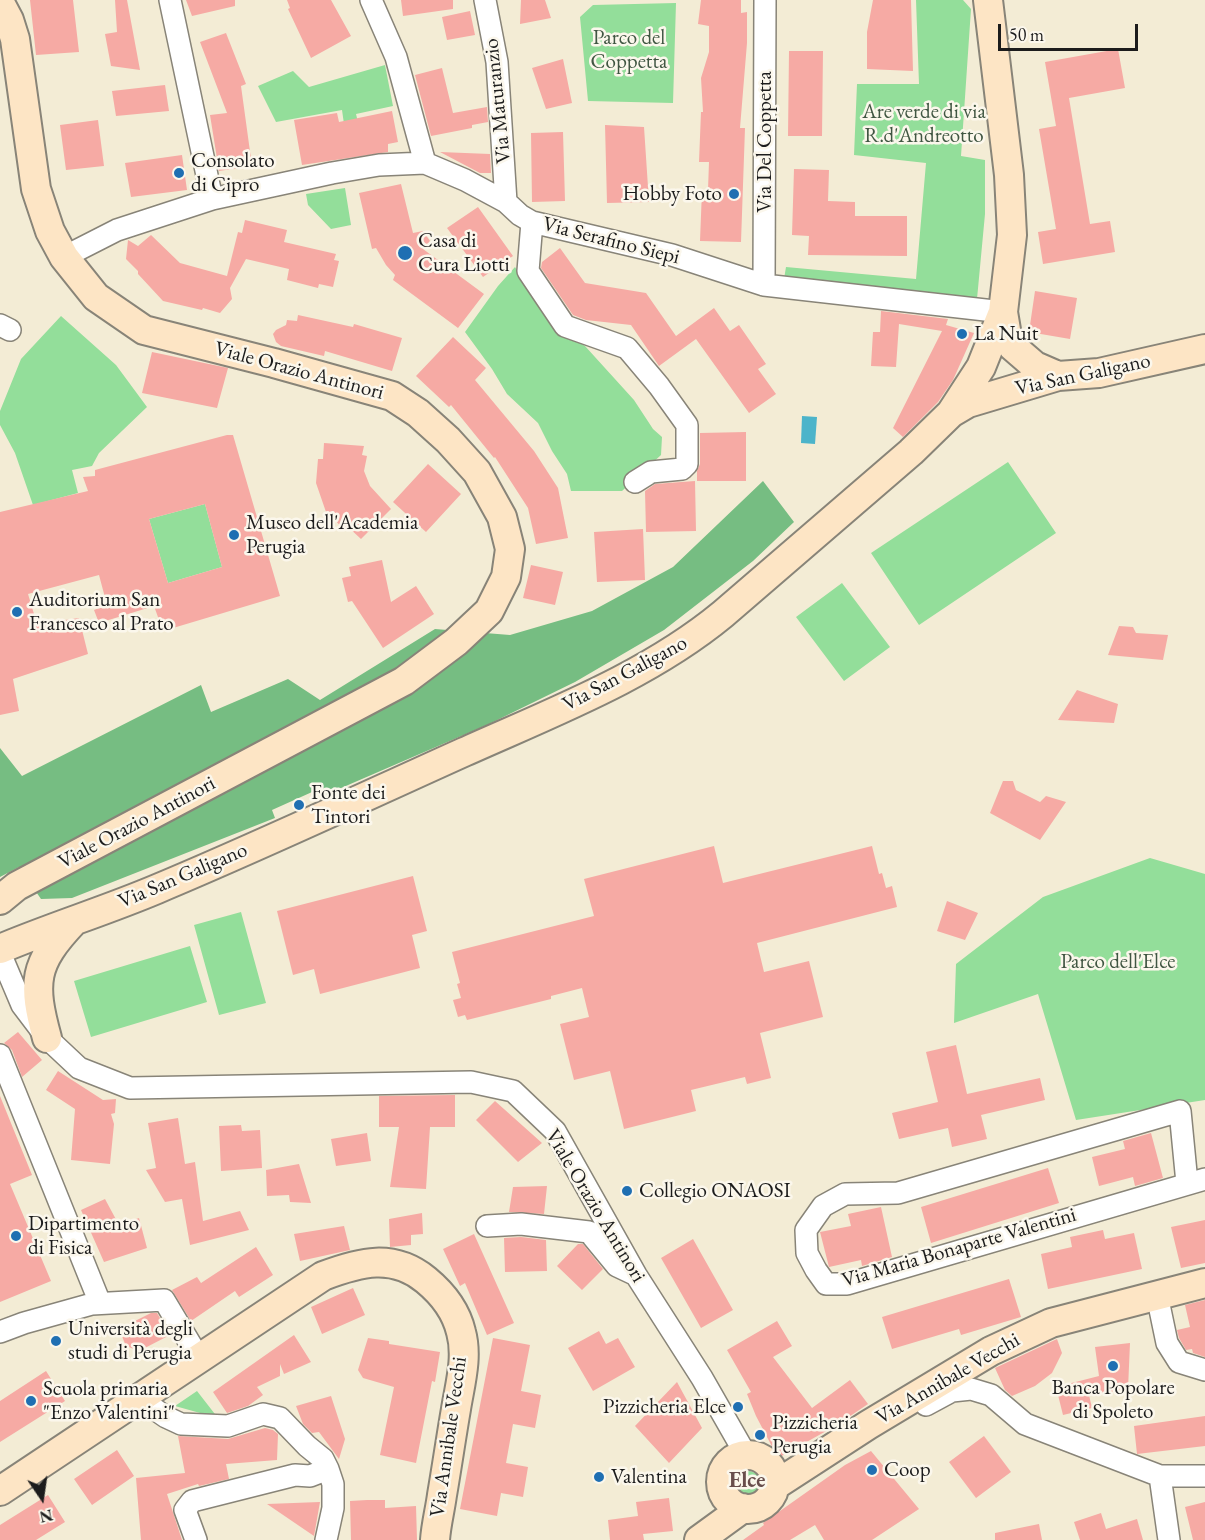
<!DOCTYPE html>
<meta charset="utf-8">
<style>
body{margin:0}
#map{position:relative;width:1205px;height:1540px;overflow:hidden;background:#f3ecd5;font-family:"EB Garamond",serif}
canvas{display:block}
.north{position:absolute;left:12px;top:1468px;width:60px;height:60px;-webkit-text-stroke:4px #fbf7ec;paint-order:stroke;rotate:167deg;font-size:16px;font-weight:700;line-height:24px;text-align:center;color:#1c1c1c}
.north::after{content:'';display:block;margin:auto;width:21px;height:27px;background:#1c1c1c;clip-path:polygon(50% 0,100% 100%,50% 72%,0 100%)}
.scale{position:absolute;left:998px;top:24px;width:140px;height:27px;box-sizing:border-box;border:3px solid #1c1c1c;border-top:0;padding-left:8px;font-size:18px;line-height:21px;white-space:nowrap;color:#1c1c1c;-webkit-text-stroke:4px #fbf7ec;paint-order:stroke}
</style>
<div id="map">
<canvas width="1205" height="1540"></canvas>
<div class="north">N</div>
<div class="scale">50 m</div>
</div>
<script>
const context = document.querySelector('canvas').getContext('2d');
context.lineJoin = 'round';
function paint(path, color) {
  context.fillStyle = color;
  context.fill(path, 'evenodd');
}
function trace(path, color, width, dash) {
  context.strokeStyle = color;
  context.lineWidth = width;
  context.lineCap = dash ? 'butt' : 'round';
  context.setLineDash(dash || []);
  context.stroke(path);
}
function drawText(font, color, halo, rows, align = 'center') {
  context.font = font + ' "EB Garamond",serif';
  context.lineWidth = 5;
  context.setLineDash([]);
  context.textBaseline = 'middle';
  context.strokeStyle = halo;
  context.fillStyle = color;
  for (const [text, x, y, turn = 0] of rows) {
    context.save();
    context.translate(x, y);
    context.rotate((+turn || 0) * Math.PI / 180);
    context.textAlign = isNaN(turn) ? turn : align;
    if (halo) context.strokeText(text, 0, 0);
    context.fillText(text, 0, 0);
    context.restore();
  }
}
const green = new Path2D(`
 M916,0h47l8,9 -10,147 24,4v54l-8,85 -193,-20 2,-12 130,12 10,-116 -72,-8 3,-71h62z
 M676,3l-3,100 -85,-2 -8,-84 13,-12z
 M385,65l8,41 -37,8 5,21 -15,3 -4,-28 -66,12 -18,-36 35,-15 16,16z
 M345,188l6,37 -20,4 -23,-24 -2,-11z
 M515,267l34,55 14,11 22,13 49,54 19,29 9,8 -1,18 -39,36h-51l-4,-17 -15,-23 -14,-28 -31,-29 -15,-25 -27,-37 33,-46z
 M61,316l55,49 31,42 -48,46 -7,13 -20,4 6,23 -45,12 -18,-52 -15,-28v-14l21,-52z
 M1008,462l48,71 -137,92 -48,-72z
 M205,504l17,63 -54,16 -19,-64z
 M842,583l48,64 -46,34 -48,-64z
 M1150,858l55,16v226l-129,20 -38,-126 -84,29 2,-59 87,-67z
 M241,912l25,91 -47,12 -25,-90z
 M190,946l17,56 -116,35 -17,-56z
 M197,1391l21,27 -43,-12z
 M736 1483a12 12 0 1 1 24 0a12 12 0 1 1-24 0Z`);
const forest = new Path2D(`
 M763,481l31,41 -41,39 -89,69 -89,52 -86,42 -164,71 -4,-7 -49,22 3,8 -203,80 -31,1 -22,-32 -19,10v-129l22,28 179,-91 10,27 77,-33 32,21 115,-71 75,6 82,-24 81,-44z`);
const water = new Path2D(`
 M802,416l15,1 -2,27 -14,-1z`);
const building = new Path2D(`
 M30,0h43l6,52 -43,3z
 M115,0h12l13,70 -29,-4 -6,-32 12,-2z
 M186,0h49v6l-43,10z
 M287,0h44l20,36 -40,22 -23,-49 2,-1z
 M401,0h52v9l-50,7z
 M521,0h24l6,18 -31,6z
 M701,0h40v13l6,-1v31l-7,85h5l-4,114 -41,-1 2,-51h6l1,-28h-10l2,-50h2l-2,-34 8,-26v-26l-11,-2z
 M873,0h38l2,71 -46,-2v-37z
 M470,11l5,24 -28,5 -5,-23z
 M226,33l20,51 -5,2 11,80 -33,5 -9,-56 17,-2 -27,-71z
 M1118,49l7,39 -56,10 21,126 20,-3 5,31 -72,12 -5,-32 18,-3 -17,-100 17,-3 -11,-64z
 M789,51h34l-1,85h-34z
 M563,59l9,44 -26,6 -14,-41z
 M442,68l11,45 34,-6 1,15 -16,3v3l-41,8 -16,-61z
 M165,85l4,26 -53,5 -4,-25z
 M392,111l6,31 -10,2v8l-86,13 -8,-45 43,-7 2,9z
 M98,120l6,46 -38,4 -6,-45z
 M605,125l39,2 5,75 -42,1z
 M563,132l2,69 -33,1 -1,-69z
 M440,152l50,2 1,19h-11z
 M182,155l5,35 -56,7 -6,-34z
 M794,169l35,1 -1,31 27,1v14h52v40l-99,-1 1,-19 -17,-1z
 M401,184l12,49 10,-2 7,10 -7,8 61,45 -26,34 -65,-48 2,-5 -9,-10 -10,-17 -4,1 -13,-56z
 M478,207l35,49 -30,21 -36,-49z
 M245,220l42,10 -3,12 52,12 -2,6 5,1 -6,26 -14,-3 -1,4 -31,-8 2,-11 -43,-10 -16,29 2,11 -12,14 -17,-5 -1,2 -39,-9 -25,-27v-3l-12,-12 2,-19 10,6 13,-11 29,28 47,13 11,-44 4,1z
 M560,248l25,35 61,10 30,43 38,-28 16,23 9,-6 27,39 -8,5 18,25 -27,19 -53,-74 -37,27 -28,-41 -45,-5 -13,-5 -32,-47 1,-6z
 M1035,291l42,7 -7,41 -41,-7z
 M881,311l67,8 -2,6 28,8 -21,47 -15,22 -35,35 -10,-9 49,-97 -43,-7 -3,43 -25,-1 2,-34h7z
 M298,315l55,12 1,-3 48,14 -10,33 -67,-20 -1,5 -43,-10 -5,-4 -3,-8 3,-4 10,-5 1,-5 10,1z
 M453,337l33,31 -11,12 59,71 24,37 10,50 -32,6 -8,-36 -33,-51 -1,1 -43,-53 -2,2 -33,-31z
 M152,352l76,16 -11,40 -75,-15z
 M746,432v49h-49v-10l3,-7v-31z
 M227,435h6l47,161 -117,35 -9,-25 -55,17 -5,-13 13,-5 -8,-30 -71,19 9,30 42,-6 9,36 -75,25 6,32 -19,4v-203l88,-21 -5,-14 12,-1v-6zM205,504l17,63 -54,16 -19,-64z
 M324,443l40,3 -2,9 5,1 -3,15 6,15 21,23 -30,30 -14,-13 -2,4 -19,-18 -10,-29 2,-24h5z
 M428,464l33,30 -35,38 -33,-30z
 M695,481l1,50 -50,1 -1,-41 10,-7z
 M643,529l2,51 -48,2 -3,-50z
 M382,560l9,42 25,-16 18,28 -51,34 -31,-47 -4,1 -6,-24 9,-2 -2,-9z
 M531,565l32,7 -8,33 -32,-7z
 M1119,626l14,1 3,6 32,2 -5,25 -55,-5z
 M1077,690l41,14 -4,19 -56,-3z
 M1003,781h10l3,9 24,12 6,-6 20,6 -26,38 -50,-27z
 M714,846l9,37 149,-37 7,28 3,-1 4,15 6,-2 5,21 -140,36 7,29 45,-11 14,56 -63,16 11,45 -24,6 -2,-7 -54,13 5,21 -72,18 -14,-58 -36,9 -14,-56 29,-7 -7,-29 -31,8v3l-84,21 -2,-5 -7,2 -5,-17 8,-2 -4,-14 3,-1 -8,-31 142,-36 -10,-37z
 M413,876l14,55 -15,4 8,33 -100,26 -6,-25 -21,6 -16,-64z
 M947,901l31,12 -13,27 -28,-9z
 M18,1032l24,28 -20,17 -10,-27 -8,-7z
 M956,1045l11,49 73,-16 5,22 -64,15 6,24 -35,8 -4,-19 -49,11 -7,-26 46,-11 -12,-50z
 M58,1071l45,29 13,-1 -1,14 -4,1 3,10 -4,40 -39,-4 4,-51 -29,-19z
 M455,1095v32h-25l-4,62 -36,-2 9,-60h-20v-31z
 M0,1096l32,79 -22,9 41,97 -51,21z
 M495,1101l47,42 -24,19 -42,-42z
 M178,1118l7,46 10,-2 8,59 37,-10 9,19 -59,15 -8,-46 -17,3 -19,-32 10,-2 -8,-45z
 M241,1125l1,6 18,-1 2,38 -41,3 -2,-45z
 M367,1133l4,28 -35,5 -5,-27z
 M1151,1133l12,45 -28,8 -2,-9 -34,9 -7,-29 33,-8 -2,-8z
 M299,1164l12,39 -21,-1 -1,-7 -22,1 -1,-26z
 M1048,1168l11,35 -128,40 -10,-36z
 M547,1186l-3,28 -35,-2 4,-25z
 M105,1199l14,26 20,-7 8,30 -43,14 -23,-52z
 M881,1207l11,50 -30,9 -1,-6 -32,7 -9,-35 31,-6 -3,-12z
 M422,1213l1,21 -12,1v10l-21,2 -1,-28z
 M1205,1220v43l-24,5 -10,-41z
 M344,1226l6,24 -50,11 -6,-27z
 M1103,1230l2,9 29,-6 8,36 -94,20 -7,-35 31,-7 -2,-10z
 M474,1234l40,89 -27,12 -22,-52 -5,3 -17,-37z
 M521,1237l25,3 1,31 -42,1 -1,-34z
 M693,1239l40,71 -32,18 -40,-70z
 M578,1244h5l20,25 -21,21 -25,-24z
 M256,1247l17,28 -34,22 -4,-6 -44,30 -19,-31 25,-13 4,6z
 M1009,1279l12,38 -60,18 -2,-6 -67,20 -10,-32z
 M353,1288l12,27 -43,19 -11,-27z
 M1205,1300v57l-12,-4 -1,-4 -6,1 -7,-12 -2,-8 13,-3 -5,-22z
 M151,1313h6l13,22 -31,16 -13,-5 -7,-17z
 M777,1321l15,25 -19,11 39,51 38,-28 18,24 -31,21 -59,33 -22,-42 -9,-22 4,-2 -24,-42z
 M599,1331l7,13 12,-6 17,29 -42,24 -25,-43z
 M294,1335l17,27 -27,12 -4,-10v12l-23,11 6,8 -15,11 -21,7 -14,-21z
 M368,1338l21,3v3l51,8 -5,30 -3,-1 -16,82 -36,-8 14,-68 -31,-9 -5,-8z
 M493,1338l37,7 -9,46 20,4 -6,33 -22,-4 -7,39 22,4 -5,30 -22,-4 -4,23 -37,-7z
 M1057,1339l5,14 -10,20 -17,13 -23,10 -7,-6 -10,-22z
 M1130,1343l-2,46 -39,6 3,13 -29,7 -7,-28 43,-11 -4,-29z
 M46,1371l19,30 -65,41v-41z
 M677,1382l25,46 -33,35 -34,-37z
 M331,1396l14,43 -6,20 -20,-27 -7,1 -9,-9 -7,-18z
 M1205,1416v30l-68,8 -3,-28z
 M265,1428l8,2 5,4 -1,26 -51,4 3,15 -30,7 -1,-2 -31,10 15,46h-41l-5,-62 49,-5 -7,-37 50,3z
 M984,1436l27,36 -35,26 -27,-36z
 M117,1450l17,26 -42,29 -18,-26z
 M871,1451l48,58 -47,31h-48l-9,-15 -25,15h-47l21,-15 -1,-2 82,-58z
 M48,1495l17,27 -29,18h-36v-15z
 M669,1498l4,33 -30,3 1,6h-34l-2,-20 30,-4 -2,-14z
 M367,1500h18v8l31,-2 1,34h-66l-1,-39z
 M320,1502l-6,34 -47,-32z
 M1205,1502v38h-12l-8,-33z
 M1101,1513l5,16 31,-10 6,21h-63l-6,-18z
 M1039,1524l3,16h-47v-7z`);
const street = new Path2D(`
 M170,0l42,199
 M371,0l25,57 29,106
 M485,0l12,62 9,140
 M532,222l-4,49 37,55 62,22 32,38 28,39v39l-5,5 -31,3 -16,10
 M64,257l53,-27 95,-31 120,-26 47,-8 46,-2 40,17 41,22 14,13 12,7 140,33 92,30 239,27
 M764,285l1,-285
 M0,325l10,5
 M0,953l22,52 25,33 32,30 51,20 341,-6 42,9 42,40 81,144 66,103 44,77
 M0,1055l100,248
 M1187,1183l-7,-72 -282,82 -53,1 -22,12 -17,24 1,23 9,17 10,14h21l358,-105
 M487,1226l34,-2 68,8 28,34 19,9
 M1157,1295l10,48 12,19 26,8
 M0,1332l24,-9 68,-19 72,-4 36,60
 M140,1399l26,18 15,7 47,2 35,-12 17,4 27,28 16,13 5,10 5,15v24l-7,32
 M926,1405l26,-14 19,-2 20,6 34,29 135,52h45
 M1160,1476l9,64
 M196,1540l-11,-30 7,-9 103,-26 15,1 18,-7`);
const secondary = new Path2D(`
 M988,0l21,175 3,60 -9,77 4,24 6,11 22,19 23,10
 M0,3l9,17 6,19 21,150 14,42 14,26 32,40 48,33 130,33 118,33 26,17 30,27 29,32 25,45 8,32 -4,28 -17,34 -33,31 -52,39 -387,205 -17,14
 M951,413l30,-46 22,-55
 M0,949c52,-22 105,-38 157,-60 103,-43 205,-91 307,-137 89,-40 184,-76 259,-138l188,-162 40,-39 17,-10 90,-27 41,-3 106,-24
 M47,1038c-15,-55 -14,-74 27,-117
 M721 1482a27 27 0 1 1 54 0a27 27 0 1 1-54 0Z
 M774,1486l94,-61 123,-74 60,-28 154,-40
 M0,1491l323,-215c37,-14 70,-23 103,4 17,14 30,31 35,52 7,25 -1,52 -5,77 -5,29 -9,57 -14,86 -2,15 -6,30 -7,45
 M699,1540l44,-32`);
const markers = [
 [179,173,6,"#1f6fb2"],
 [734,194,6,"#1f6fb2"],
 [405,253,8,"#1f6fb2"],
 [962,334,6,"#1f6fb2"],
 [234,535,6,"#1f6fb2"],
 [17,612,6,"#1f6fb2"],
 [299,805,6,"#1f6fb2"],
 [627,1191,6,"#1f6fb2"],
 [16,1236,6,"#1f6fb2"],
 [56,1341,6,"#1f6fb2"],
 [1113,1366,6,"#1f6fb2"],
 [31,1401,6,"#1f6fb2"],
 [738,1407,6,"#1f6fb2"],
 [760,1435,6,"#1f6fb2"],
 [872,1470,6,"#1f6fb2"],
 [599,1477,6,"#1f6fb2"]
];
const parkNames = [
 ["Parco del",629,38],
 ["Coppetta",629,62],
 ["Are verde di via",924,112],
 ["R.d'Andreotto",924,136],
 ["Parco dell'Elce",1118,962]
];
const streetNames = [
 ["Via Maturanzio",498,101,-96],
 ["Via Del Coppetta",765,142,-90],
 ["Via Serafino Siepi",611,241,14],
 ["Viale Orazio Antinori",299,371,15],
 ["Via San Galigano",1083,375,-12],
 ["Via San Galigano",625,674,-28],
 ["Viale Orazio Antinori",137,823,-28],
 ["Via San Galigano",183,876,-23],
 ["Viale Orazio Antinori",595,1206,59],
 ["Via Maria Bonaparte Valentini",959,1248,-16],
 ["Via Annibale Vecchi",948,1379,-30],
 ["Via Annibale Vecchi",449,1437,-82]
];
const poiNames = [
 ["Consolato",191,161],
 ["di Cipro",191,185],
 ["Hobby Foto",722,194,"right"],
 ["Casa di",418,241],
 ["Cura Liotti",418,265],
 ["La Nuit",974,334],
 ["Museo dell'Academia",246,523],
 ["Perugia",246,547],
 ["Auditorium San",29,600],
 ["Francesco al Prato",29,624],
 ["Fonte dei",311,793],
 ["Tintori",311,817],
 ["Collegio ONAOSI",639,1191],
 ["Dipartimento",28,1224],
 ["di Fisica",28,1248],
 ["Università degli",68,1329],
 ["studi di Perugia",68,1353],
 ["Banca Popolare",1113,1388,"center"],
 ["di Spoleto",1113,1412,"center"],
 ["Scuola primaria",43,1389],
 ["\"Enzo Valentini\"",43,1413],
 ["Pizzicheria Elce",726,1407,"right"],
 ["Pizzicheria",772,1423],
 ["Perugia",772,1447],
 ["Coop",884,1470],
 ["Valentina",611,1477]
];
const neighbourhoodNames = [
 ["Elce",747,1481]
];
paint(green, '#93de9a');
paint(forest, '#76bd82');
paint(water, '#4cb4ca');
paint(building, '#f6aaa4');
trace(street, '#888478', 24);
trace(secondary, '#888478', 32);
trace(street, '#fff', 21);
trace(secondary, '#fde5c5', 28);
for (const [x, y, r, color] of markers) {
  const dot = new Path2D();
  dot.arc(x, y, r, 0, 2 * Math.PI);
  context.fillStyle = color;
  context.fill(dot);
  trace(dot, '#fbf7ec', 2);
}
drawText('21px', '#405642', '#fbf7ec', parkNames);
drawText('21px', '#1c1c1c', '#fbf7ec', streetNames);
drawText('21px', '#1c1c1c', '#fbf7ec', poiNames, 'left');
drawText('bold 22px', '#684e4c', '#fbf7ec', neighbourhoodNames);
</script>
